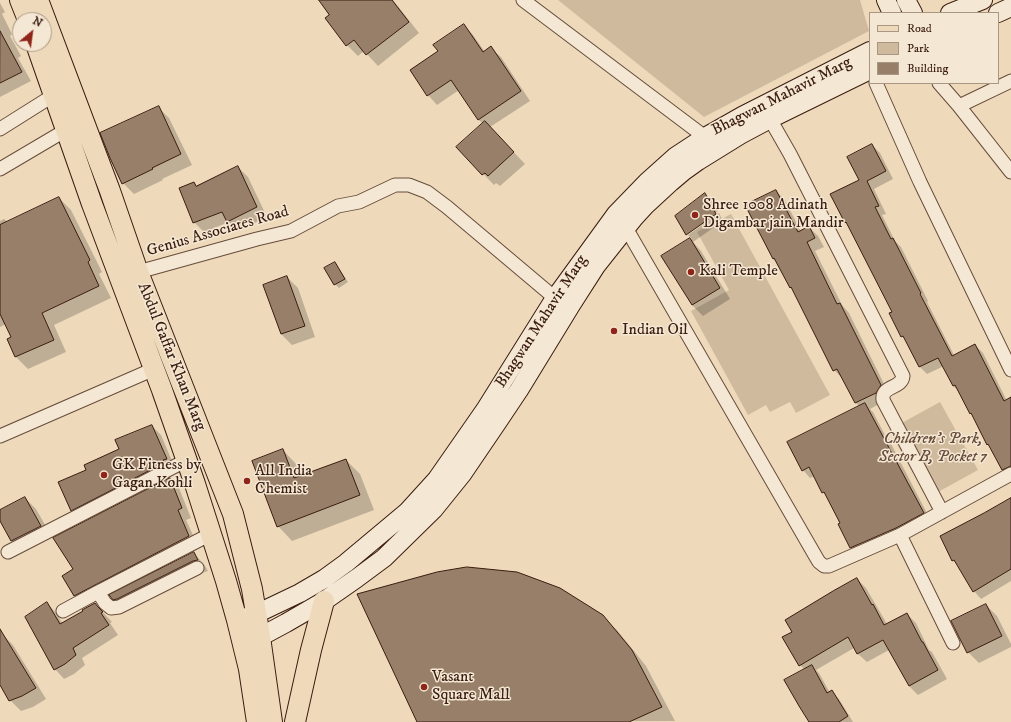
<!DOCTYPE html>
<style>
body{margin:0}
#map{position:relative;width:1011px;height:722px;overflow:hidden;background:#eedabb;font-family:"IM FELL DW Pica",serif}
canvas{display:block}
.legend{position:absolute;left:869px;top:12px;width:130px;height:72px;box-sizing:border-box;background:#f4e7d3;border:1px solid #aa9685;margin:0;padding:5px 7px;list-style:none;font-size:12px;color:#3a1c10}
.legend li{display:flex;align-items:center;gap:8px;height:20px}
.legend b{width:20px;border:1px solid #aa9685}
.north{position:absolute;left:12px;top:12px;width:40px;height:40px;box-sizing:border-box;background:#f4e7d3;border:1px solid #aa9685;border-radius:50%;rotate:29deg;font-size:11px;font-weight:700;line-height:16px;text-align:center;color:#3a1c10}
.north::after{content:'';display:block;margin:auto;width:14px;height:18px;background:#8f2418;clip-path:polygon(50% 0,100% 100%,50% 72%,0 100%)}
</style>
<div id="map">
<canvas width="1011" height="722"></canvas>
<ul class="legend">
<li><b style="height:5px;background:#eedabb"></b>Road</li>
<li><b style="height:11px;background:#cfba9e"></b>Park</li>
<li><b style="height:11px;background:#987f69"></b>Building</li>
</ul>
<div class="north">N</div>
</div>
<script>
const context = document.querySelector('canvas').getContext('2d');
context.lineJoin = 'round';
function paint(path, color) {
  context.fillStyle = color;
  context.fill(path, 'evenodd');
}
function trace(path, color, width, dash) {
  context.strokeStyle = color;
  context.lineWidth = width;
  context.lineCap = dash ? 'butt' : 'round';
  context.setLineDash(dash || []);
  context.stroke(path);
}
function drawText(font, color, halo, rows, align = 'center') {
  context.font = font + ' "IM FELL DW Pica",serif';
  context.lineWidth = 3;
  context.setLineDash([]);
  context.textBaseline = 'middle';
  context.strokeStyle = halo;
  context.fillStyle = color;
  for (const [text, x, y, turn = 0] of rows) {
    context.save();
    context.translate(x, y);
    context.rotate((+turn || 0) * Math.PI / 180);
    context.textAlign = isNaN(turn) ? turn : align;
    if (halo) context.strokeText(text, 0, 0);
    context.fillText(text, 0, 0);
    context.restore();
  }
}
const green = new Path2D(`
 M558,0h302l9,31 -165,86z
 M731,214l99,181 -34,18 -6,-11 -20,10 -4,-7 -18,10 -57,-104 38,-21 -32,-58z
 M940,402l38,68 -51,28 -38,-68z`);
const shadow = new Path2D(`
 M320,0h73l26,33 -41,33 -14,-15 -6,5 -11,-11z
 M0,3l5,9 -3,2 10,20 -2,2 11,20 -3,2 13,23 -31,16z
 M464,25l9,10 12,17 6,-4 10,9 29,44 -40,26 35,37 -25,22 -4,-3 -2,2 -37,-38 26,-23 -5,-5 -19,-29 -22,15 -9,-10 11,-43z
 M158,107l11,11 23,47 -30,14 1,1 -29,14 -11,-11z
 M872,145l8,8 13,26 -19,10 12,25 -4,1 13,26 6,6 27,54 -1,1 27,53 21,-10 8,8 24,48 4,2v74h-1l-8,-8 -11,-21 -3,-4 -14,-28 -3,-3 -11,-21 -7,-6 -9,-20 -17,8 -7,-7 -13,-26 -5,-5 -9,-24 -44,-86 -4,-4z
 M238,167l10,10 19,40 -29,14 -9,-9 -25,10 -10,-10v-39l3,4z
 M776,191l9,9 16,32 8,-5 9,9 6,11 -9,4 27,54 7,8 40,81 -4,7 -15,8 3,3 12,23 3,3 43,83 -72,34 -8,-8 -10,-23 -13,-27 -5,-5 -8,-16 -5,2 -7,-8 57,-63 -4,-4 -13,-24 -9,-9 -40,-79 -4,-4 -12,-24 -5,-4z
 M705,194l8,7 5,10 -31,22v1l-11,-17z
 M59,198l12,12 31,62 -3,2 12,24 -57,27 12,27 -38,17 -12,-12 -8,-18 4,-1 -6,-14 -6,3v-106l4,-2 4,3z
 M719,213l4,8 -30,21 8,9 29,48 -27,17 -11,-11 -29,-49 29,-17 -4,-4z
 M335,263l3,4 10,15 -9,6 -4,-4 -9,-15z
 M287,277l11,11 17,49 -23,8 -11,-11 -17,-49z
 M152,426l9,9 14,33 -94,51 -9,-9 15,-40 33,-21z
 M283,450l14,15 5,12 44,-17 14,14 14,36 -82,31 -14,-15z
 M170,479l9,9 12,30 -5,2 12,26 -114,59 -9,-10 -1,-26z
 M25,498l11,11 16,28 -29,15 -11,-11 -12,-22v-8z
 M1011,499v82l-30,18 -7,-8 -16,-25 -5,-6z
 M193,553l11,11 4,7 -3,1 -77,38h-3l-11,-11z
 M857,579l9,9 21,36 20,-10 9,9 13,27 3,2 15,27 -29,16 -9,-9 -20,-36 -22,12 -10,-9 -3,-5 -38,22 3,3 11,20 1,-1 8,7 14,23h-43l-5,-52 -5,-5 -7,-33z
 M47,603l9,10 7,11 32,-20 17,18 -2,1 8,12 -36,23 3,7 -11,9 -10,5 -9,-10z
 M986,605l11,11 14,28v3l-32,16 -11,-11z
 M602,616l15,14 29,36 29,55 -257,1z
 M2,634l11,11 33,54 -13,8 -12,4 -11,-11 -10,-18v-47z`);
const building = new Path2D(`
 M319,0h73l17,22 -43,33 -12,-15 -8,6 -21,-28 4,-3z
 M464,24l19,28 8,-6 30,45 -43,29 -27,-40 -24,16 -17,-26 28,-19 -5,-6z
 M0,31l22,41 -22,11z
 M159,106l22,48 -29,14 1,1 -31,15 -12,-26 -10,-25z
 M485,121l29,31 -26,24 -3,-3 -3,2 -26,-28z
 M872,144l14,27 -19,10 12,25 -4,1 16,32 2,-1 28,55 -1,1 32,62 23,-12 29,57 7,-4v69l-9,4 -14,-26 -1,1 -16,-32 -1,1 -15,-29 -2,1 -15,-28 -19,9 -16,-31 -2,1 -12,-24 3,-1 -46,-90 -1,1 -15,-29 29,-14 -12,-23z
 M238,166l19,41 -30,15 -5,-10 -29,11 -14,-35 15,-6 2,4z
 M776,190l22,42 11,-6 6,12 -8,4 30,62 3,-1 41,82 -5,8 -21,10 -18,-34 -4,2 -42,-84 -1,1 -16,-30 -1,1 -28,-54z
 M705,193l11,21 -30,21 -11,-19z
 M59,197l31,63 -2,2 11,24 -57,27 12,27 -39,17 -8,-18 4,-2 -11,-23v-89z
 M690,238l30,50 -28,17 -31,-49z
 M335,262l10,17 -11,6 -10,-17z
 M287,276l18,50 -24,8 -18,-49z
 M865,403l59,110 -28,15 -46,20 -12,-24 2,-1 -16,-31 -2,1 -13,-26 -7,4 -15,-29z
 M152,425l15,34 -4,1 1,3 -93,48 -13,-29 28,-12 -2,-5 35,-16 -4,-9z
 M283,449l11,29 52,-19 14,36 -83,32 -25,-66z
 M170,478l12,30 -4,2 11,26 -115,60 -12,-20 11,-7 -20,-31z
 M25,497l16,29 -30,15 -11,-20v-11z
 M1011,498v71l-38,23 -19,-32 -2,1 -12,-25 44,-23z
 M194,552l4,8 -5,1 -76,38 -4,1 -4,-5z
 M467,567l50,5 43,16 43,27 29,35 30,57 -33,15h-212l-60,-128 80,-22z
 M857,578l15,27 1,-1 11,21 23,-12 15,29h1l15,28 -29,16 -26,-46 -26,14 -9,-17 -49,29 -17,-29 10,-5 -7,-12 48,-29z
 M47,602l13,22 23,-13 -1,-1 13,-7 3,4 5,5 -2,1 8,12 -36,23 3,7 -11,9 -11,6 -29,-53z
 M986,604l16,32 -35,17 -16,-32z
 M0,629l36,59 -14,8 -13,5 -9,-16z
 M812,665l15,28 5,-3 16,26 -9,6h-30l-10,-16 -15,-26z`);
const street = new Path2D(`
 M523,0l182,137
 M876,83l44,99 91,188
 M939,83l20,23 52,66
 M959,106l52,-25
 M770,119l20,35 113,222c-1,13 -22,9 -20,24l59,112
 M0,129l54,-34
 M0,169l66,-39
 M626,228l190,329 3,5 5,4h5l71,-31 111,-61
 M138,272l119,-33 34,-8 47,-25 21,-4 36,-17h14l18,7 20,15 108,91 8,3
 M0,436l154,-67
 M900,535l53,108
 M8,552l179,-92
 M98,592l7,11 6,5 8,-1 78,-39
 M63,611l35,-19 113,-58`);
const secondary = new Path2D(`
 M886,0l6,13
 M906,0l7,13
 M950,13l33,-13
 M998,13l13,-6
 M244,618l12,-4 44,-21 24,-14 22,-16 61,-51 30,-33 48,-69 70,-112 61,-84 31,-32 29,-26 29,-19 37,-21 128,-65
 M246,638l14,-1 26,-14 38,-22 33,-23 27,-20 50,-49 29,-36 36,-53 20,-30 52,-85 25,-39 38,-48 11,-12 26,-24 13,-11 14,-10 42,-26 30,-16 100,-49`);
const primary = new Path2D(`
 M20,0l8,20
 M38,0l72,191 28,81 62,158 33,84 19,75 8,48 12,85
 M36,44l56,160 70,186 33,94 31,97 11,39 12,49 8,53
 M295,722l16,-72 13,-49`);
const markers = [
 [695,215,4,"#8f2418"],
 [691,272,4,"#8f2418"],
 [614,331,4,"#8f2418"],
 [104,475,4,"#8f2418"],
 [247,481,4,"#8f2418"],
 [424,687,4,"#8f2418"]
];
const streetNames = [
 ["Bhagwan Mahavir Marg",782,97,-27],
 ["Genius Associates Road",218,232,-16],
 ["Bhagwan Mahavir Marg",542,322,-57],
 ["Abdul Gaffar Khan Marg",171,357,68]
];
const poiNames = [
 ["Shree 1008 Adinath",703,206],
 ["Digambar jain Mandir",703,224],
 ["Kali Temple",699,272],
 ["Indian Oil",622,331],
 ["GK Fitness by",112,466],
 ["Gagan Kohli",112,484],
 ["All India",255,472],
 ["Chemist",255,490],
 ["Vasant",432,678],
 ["Square Mall",432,696]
];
const parkNames = [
 ["Children's Park,",933,440],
 ["Sector B, Pocket 7",933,458]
];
paint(green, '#cfba9e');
paint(shadow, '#0003');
paint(building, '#987f69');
trace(building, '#3a1c10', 1);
trace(street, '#674c3b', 15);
trace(secondary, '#3a1c10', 20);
trace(primary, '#3a1c10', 22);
trace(street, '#f4e7d3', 13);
trace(secondary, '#f4e7d3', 18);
trace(primary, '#eedabb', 20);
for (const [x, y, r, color] of markers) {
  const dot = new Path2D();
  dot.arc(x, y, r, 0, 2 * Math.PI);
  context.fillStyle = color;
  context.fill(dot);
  trace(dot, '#f4e7d3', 1.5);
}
drawText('16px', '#3a1c10', '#f4e7d3', streetNames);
drawText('16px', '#3a1c10', '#f4e7d3', poiNames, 'left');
drawText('italic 16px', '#674b3b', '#f4e7d3', parkNames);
</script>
